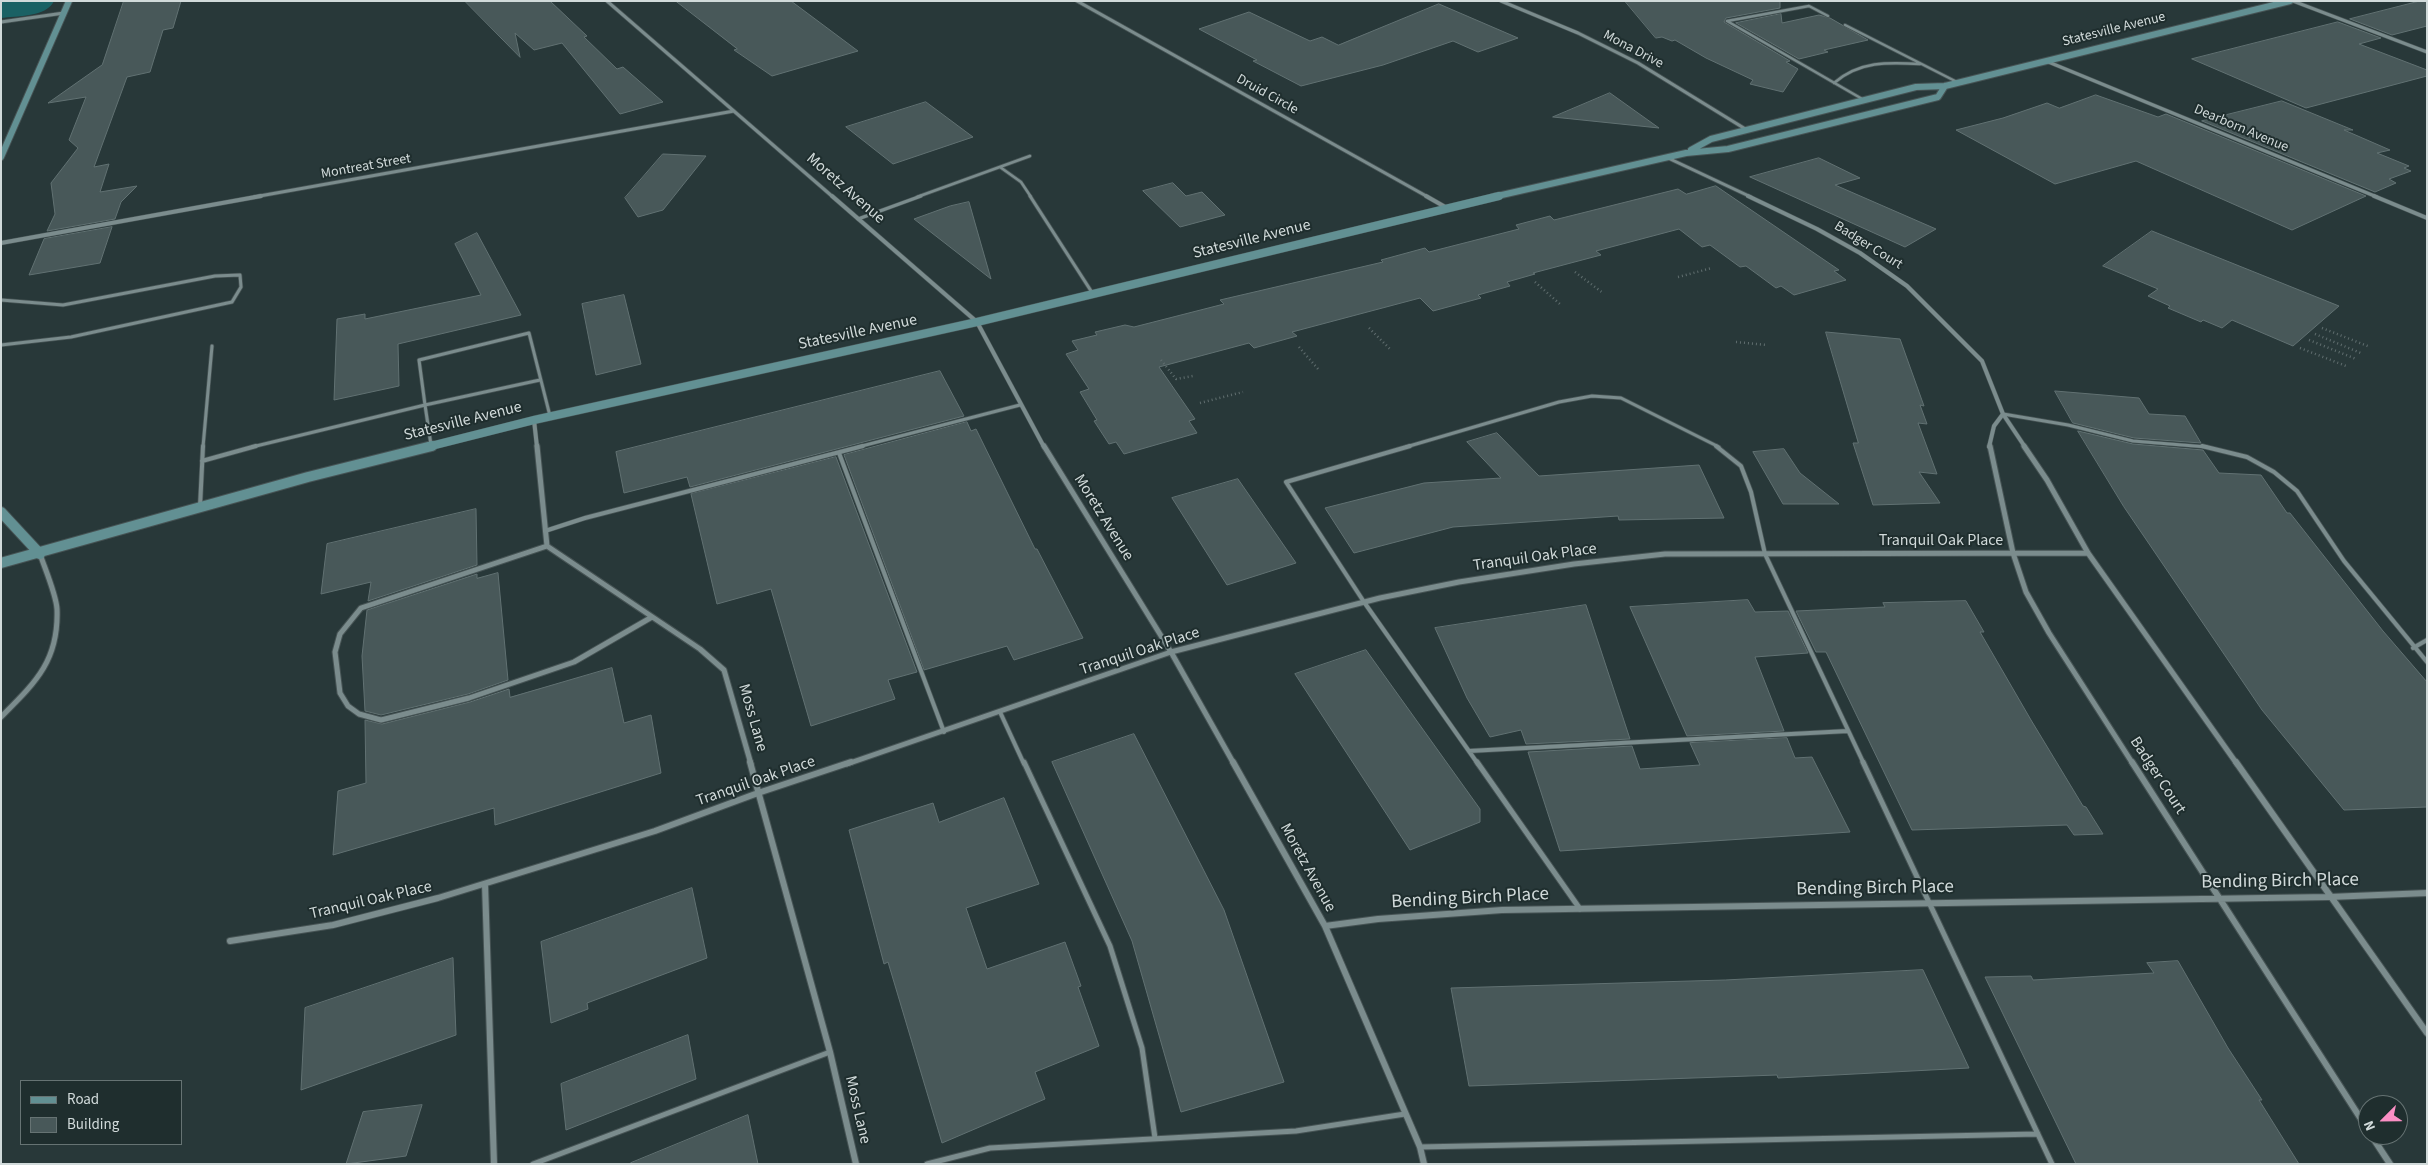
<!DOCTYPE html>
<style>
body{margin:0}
#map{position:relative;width:2428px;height:1165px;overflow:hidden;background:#283839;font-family:"Source Sans 3",sans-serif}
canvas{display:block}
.frame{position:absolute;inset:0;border:2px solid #d1dada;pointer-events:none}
.legend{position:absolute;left:20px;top:1080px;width:162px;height:65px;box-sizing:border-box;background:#1f2e2e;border:1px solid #667373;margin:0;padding:6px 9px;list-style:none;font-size:15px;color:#d1dada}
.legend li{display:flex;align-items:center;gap:10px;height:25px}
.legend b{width:25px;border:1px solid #667373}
.north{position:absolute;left:2358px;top:1095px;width:50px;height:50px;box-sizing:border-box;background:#1f2e2e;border:1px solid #667373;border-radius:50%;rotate:247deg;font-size:14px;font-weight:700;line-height:20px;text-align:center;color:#d1dada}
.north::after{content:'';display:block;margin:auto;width:18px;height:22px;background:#fb8fc4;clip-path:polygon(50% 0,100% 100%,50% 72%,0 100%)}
</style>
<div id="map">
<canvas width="2428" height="1165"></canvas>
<div class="frame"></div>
<ul class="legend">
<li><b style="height:6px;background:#629093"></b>Road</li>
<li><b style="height:14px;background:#485859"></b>Building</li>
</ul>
<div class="north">N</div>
</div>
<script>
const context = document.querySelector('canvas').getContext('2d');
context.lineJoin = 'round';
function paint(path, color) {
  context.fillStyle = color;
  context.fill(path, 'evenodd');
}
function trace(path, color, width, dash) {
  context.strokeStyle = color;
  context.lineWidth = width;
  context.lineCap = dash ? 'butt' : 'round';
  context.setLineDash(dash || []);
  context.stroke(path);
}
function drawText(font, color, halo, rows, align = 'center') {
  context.font = font + ' "Source Sans 3",sans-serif';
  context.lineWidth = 4;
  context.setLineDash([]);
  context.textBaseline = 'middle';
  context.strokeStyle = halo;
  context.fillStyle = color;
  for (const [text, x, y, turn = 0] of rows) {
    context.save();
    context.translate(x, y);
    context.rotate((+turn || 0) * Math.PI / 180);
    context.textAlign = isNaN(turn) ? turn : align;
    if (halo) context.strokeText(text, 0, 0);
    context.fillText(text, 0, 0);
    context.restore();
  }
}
const green = new Path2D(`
 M1,1h53c-7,16 -38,15 -53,17z`);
const building = new Path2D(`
 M124,1h57l-8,27 -10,2 -13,42 -23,5 -33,90 15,-3 -9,28 37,-6 -16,16 -6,17 -68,12 8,-17 -4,-31 27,-35 -9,-8 17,-43 -38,6 54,-38z
 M465,1h85l37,35 -3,1 33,32 6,-2 40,35 -43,12 -58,-71 -28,7 -19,-17 5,24z
 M676,1h115l67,50 -86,25 -38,-26 3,-1z
 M1625,1h155v7l-54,10 -2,4 66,39 -4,1 12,7 -15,23 -33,-8 3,-4 -47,-22 -31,-18 -3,1 -10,-4 -6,1z
 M2420,1h7v25l-35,9 -42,-16z
 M1439,4l79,34 -40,14 -25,-11 -70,24 -82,21 -48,-25 4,-1 -58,-31 50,-17 61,29 12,-4 16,8z
 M1781,14l1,9 37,-8 11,3 38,22 -44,10 4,2 -29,7 -63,-36z
 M2338,22l43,16 -22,6 68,26v6l-121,32 -114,-49z
 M1610,93l49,35 -106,-11z
 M2096,95l62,22 8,-3 200,82 -74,34 -156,-69 -81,23 -99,-54 47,-12 44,-15 12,5z
 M2282,101l71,29h-9l46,20 -13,3 32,13 -5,2 7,3 -22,8 7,4 -21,9 -173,-71z
 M926,102l47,35 -80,27 -47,-37z
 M663,154l43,2 -43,54 -25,7 -13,-19z
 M1819,158l41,20 -25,7 101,44 -31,18 -155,-70z
 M1173,183l13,13 16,-4 23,23 -45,12 -37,-36z
 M1716,186l123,84 -5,1 12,9 -52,15 -13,-9 -5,2 -30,-22 -6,1 -30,-22 -8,2 -23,-18 -83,22 5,4 -68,18 2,1 -28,8 3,4 -32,9 3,3 -48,13 -13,-13 -128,34 5,4 -43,12 -5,-5 -90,24 36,52 -6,2 8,12 -73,21 -8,-12 -7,2 -15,-23 3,-1 -17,-28 9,-3 -23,-35 12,-4 -6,-9 25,-6 -2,-3 30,-7 9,2 90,-23 -4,-4 163,-38 -2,-2 44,-12 4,4 90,-23 -3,-4 34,-9 4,4 124,-31 8,5z
 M969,202l22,77 -77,-60 36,-13z
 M112,227l-12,36 -71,12 15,-36z
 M2152,231l187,75 -46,40 -61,-26 -10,8 -19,-8 -2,2 -33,-14 2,-2 -22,-10 10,-7 -55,-23z
 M477,233l44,82 -123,29 1,42 -65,14 3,-81 28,-5v5l116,-24 -26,-51z
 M624,295l17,69 -45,11 -14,-71z
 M1826,332l74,7 24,67 -4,-1 7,19 -9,-1 19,51 -18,-2 21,31 -67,2 -20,-62h5z
 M940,371l24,45 -274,71 -3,-10 -63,16 -8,-41z
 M2055,391l84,7 10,16 36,2 16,27 -67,-5 -61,-15z
 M967,422l4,9 5,-2 59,120h2l46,89 -69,22 -7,-14 -83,24 -80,-215z
 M2078,431l55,13 70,6 16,23 42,2 26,38h3l93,118 44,51v125l-83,3 -82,-100 -138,-203z
 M1497,433l42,43 160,-11 25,53 -105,2 -1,-4 -165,11 -99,26 -29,-45 99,-25 77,-5 -34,-36z
 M1784,449l16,24 39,31h-56l-30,-52z
 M836,457l81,215 -29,8 7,19 -84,27 -40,-137 -54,15 -26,-110z
 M1238,479l58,84 -69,22 -55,-87z
 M476,509l1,56 -109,36 3,-19 -50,12 6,-50z
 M498,573l10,107 -40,14 -87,21 -16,-4 -3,-55 5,-46 110,-36v4z
 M1748,600l7,12 33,-1 20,42 -53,4 29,74 -97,5 -57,-129z
 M1966,601l18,31h-4l51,88 52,86 3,1 17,27 -29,1 -7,-10 -155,5 -86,-178h-10l-20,-41 89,-4 -2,-4z
 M1586,605l44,134 -104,5 -5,-14 -31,7 -23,-39 -32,-70z
 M1366,650l114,159v13l-70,28 -115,-176z
 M612,668l12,55 27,-8 10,58 -166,52 -1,-17 -161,47 5,-64 28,-8 -1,-63 17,4 88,-22 39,-13 1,8z
 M1134,734l90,176 60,172 -103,30 -49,-171 -80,-179z
 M1787,738l8,20 17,-1 38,75 -290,19 -32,-99 104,-6 8,23 60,-4 -10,-22z
 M1004,798l35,86 -73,24 21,61 78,-27 16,44 -3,1 21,59 -64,26 10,27 -103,44 -54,-181 -4,2 -35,-134 84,-27 6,19z
 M692,888l15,70 -120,45 1,6 -37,14 -10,-81z
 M453,958l3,77 -155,55 4,-82z
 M2178,961l50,87 34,52h-3l40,64h-223l-91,-187 46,-1 2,4 121,-7 -7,-10z
 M1923,970l46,98 -191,10 -1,-3 -308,11 -18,-98 274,-8z
 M688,1035l8,44 -130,51 -5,-46z
 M422,1105l-16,51 -60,8 17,-52z
 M748,1115l10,49h-126l-1,-1z`);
const path = new Path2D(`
 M1575,272l28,21
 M1678,277l34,-9
 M1535,282l26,23
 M1369,328l22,22
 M2322,328l48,19
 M2315,334l48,20
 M2309,340l47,19
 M1736,342l31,3
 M1299,347l19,22
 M2300,348l46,18
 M1161,360l15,19 17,-3
 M1200,403l43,-11`);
const laneFar3 = new Path2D(`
 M1828,16l-19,-10 -82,15 137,79
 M1845,25l112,57
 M1834,83c25,-22 54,-21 86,-19
 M1000,167l21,15 10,15
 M917,197l113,-41`);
const laneFar2 = new Path2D(`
 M1030,196l63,98
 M858,219l63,-23
 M1,300l62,5 152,-29 25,-1 1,12 -9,15 -161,35 -70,8
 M2003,414l65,11 65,16 74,6
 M431,445l-6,-40 115,-25
 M203,447l9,-101
 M252,447l173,-42 -6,-45 110,-27 21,83
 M858,447l162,-42
 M1406,447l153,-45 33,-6 29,2 98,49`);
const laneFar1 = new Path2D(`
 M1410,446l-124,36 78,120 114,162
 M1716,446l25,20 10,26 14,62 99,210
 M2202,446l45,11 27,15 23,19 47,70 83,101
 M839,453l105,279
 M202,461l54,-15
 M200,507l3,-61
 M545,531l40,-13 278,-72
 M2413,648l14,-8
 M1000,712l24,52
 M1469,751l379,-20`);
const lane = new Path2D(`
 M1024,762l86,184 32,102 13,90
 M1477,762l103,147
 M1863,762l189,402
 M1420,1147l618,-13
 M533,1164l297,-112
 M927,1164l63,-16 306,-17 109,-17`);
const streetFar3 = new Path2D(`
 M607,1l226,196
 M1077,1l351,196
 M1501,1l77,32 60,30 109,67
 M2293,1l134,51
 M1,22l63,-9
 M2046,61l331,136
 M1668,158l83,39
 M254,197l480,-86`);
const streetFar2 = new Path2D(`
 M832,196l145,126 67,125
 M1426,196l21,12
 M1748,196l69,33 43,24 47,33 75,75 21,53 22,33
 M2374,196l53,22
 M1,243l260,-47
 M534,420l3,27
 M1989,447l5,-21 9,-12`);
const streetFar1 = new Path2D(`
 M537,446l10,100 153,103 24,21 27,94
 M1044,446l127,206 63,112
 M1990,446l23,107 13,39 23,41 84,131
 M2024,446l23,34 41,73 149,211
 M547,546l-186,62 -21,26 -5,18 5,41 8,13 11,8 22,6 88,-22 105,-36 78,-45
 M1,717c34,-34 58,-56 56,-108 -1,-15 -12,-40 -17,-55
 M847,764l324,-112 209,-54 79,-16 115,-18 91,-10 423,-1`);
const street = new Path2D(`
 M750,762l80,290 26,112
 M1233,762l92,164 95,221 4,17
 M2132,762l236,368
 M2236,762l191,271
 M485,884l9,280
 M1325,926l53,-7 124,-9 827,-13 98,-4
 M230,941l103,-16 105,-27 217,-67 103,-38 93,-31
 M2371,1135l19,29`);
const secondaryFar2 = new Path2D(`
 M1691,150l20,-11 205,-52 29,-1 345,-85
 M1,157l68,-156
 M1493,197l193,-44 42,-4 210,-52 7,-11`);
const secondaryFar1 = new Path2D(`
 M427,447l107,-27 443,-98 522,-126`);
const secondary = new Path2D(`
 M1,512l39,42
 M1,563l307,-86 124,-31`);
const farStreetnames = [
 ["Statesville Avenue",2114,30,-14],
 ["Mona Drive",1633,50,28],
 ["Druid Circle",1267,95,29],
 ["Dearborn Avenue",2241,129,23],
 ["Montreat Street",366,167,-10],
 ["Badger Court",1868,246,32]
];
const streetNames = [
 ["Moretz Avenue",845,189,41],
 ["Statesville Avenue",1252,240,-14],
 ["Statesville Avenue",858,333,-12],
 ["Statesville Avenue",463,422,-14],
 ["Moretz Avenue",1103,518,58],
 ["Tranquil Oak Place",1941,541],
 ["Tranquil Oak Place",1535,558,-8],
 ["Tranquil Oak Place",1140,652,-18],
 ["Moss Lane",752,718,74],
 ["Badger Court",2157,776,57],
 ["Tranquil Oak Place",756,782,-19],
 ["Moretz Avenue",1307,868,61],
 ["Tranquil Oak Place",371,901,-13],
 ["Moss Lane",857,1110,77]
];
const nearStreetnames = [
 ["Bending Birch Place",2280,882,-1],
 ["Bending Birch Place",1875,889,-1],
 ["Bending Birch Place",1470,899,-3]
];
paint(green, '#1a6164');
paint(building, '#485859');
trace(building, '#617172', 1);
trace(laneFar3, '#465354', 4);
trace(laneFar2, '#465354', 4.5);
trace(laneFar1, '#465354', 5.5);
trace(lane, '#465354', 7);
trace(streetFar3, '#465354', 4.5);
trace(streetFar2, '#465354', 5);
trace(streetFar1, '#465354', 7);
trace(street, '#465354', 8);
trace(secondaryFar2, '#465354', 8);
trace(secondaryFar1, '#465354', 9);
trace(secondary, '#465354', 12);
trace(path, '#606e6f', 2.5, [1, 3]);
trace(laneFar3, '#7b8c8d', 2.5);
trace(laneFar2, '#7b8c8d', 3);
trace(laneFar1, '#7b8c8d', 4);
trace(lane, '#7b8c8d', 5);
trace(streetFar3, '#7b8c8d', 3);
trace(streetFar2, '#7b8c8d', 4);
trace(streetFar1, '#7b8c8d', 5);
trace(street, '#7b8c8d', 6);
trace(secondaryFar2, '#629093', 6);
trace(secondaryFar1, '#629093', 8);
trace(secondary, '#629093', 10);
drawText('14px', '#d1dada', '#1f2e2e', farStreetnames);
drawText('16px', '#d1dada', '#1f2e2e', streetNames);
drawText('19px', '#d1dada', '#1f2e2e', nearStreetnames);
</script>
